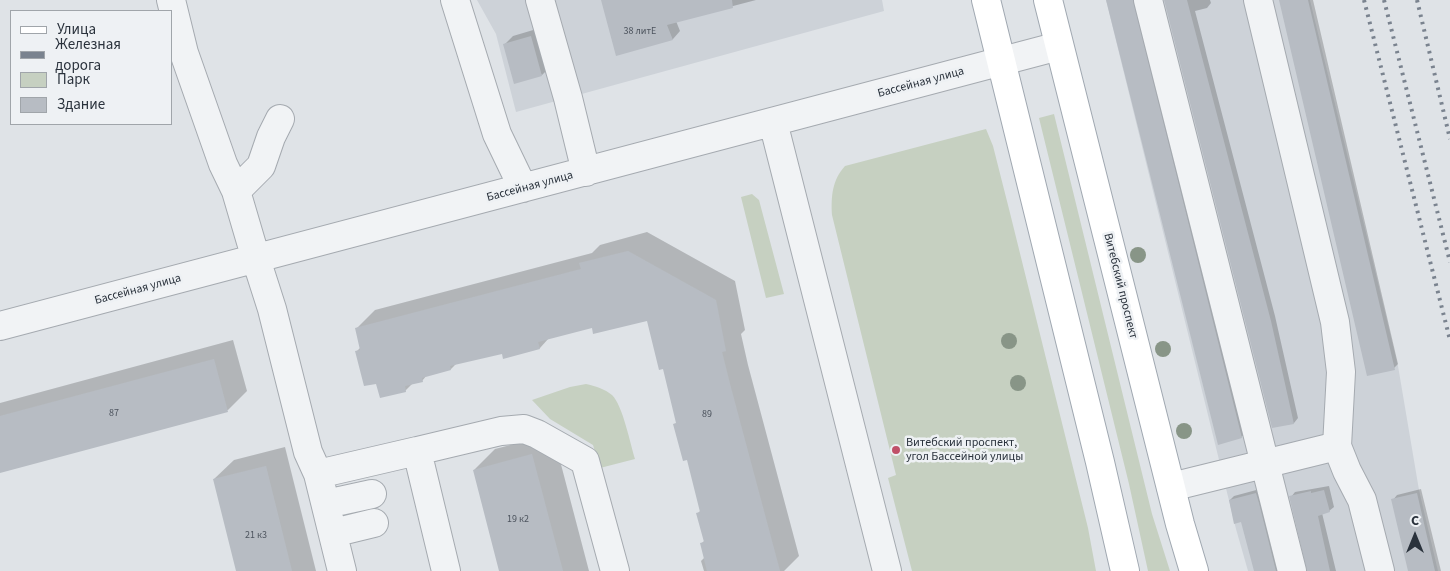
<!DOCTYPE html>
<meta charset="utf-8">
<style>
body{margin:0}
#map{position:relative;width:1450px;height:571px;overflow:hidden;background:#dfe3e7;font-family:"Source Sans 3",sans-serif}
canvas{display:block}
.legend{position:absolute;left:10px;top:10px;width:162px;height:115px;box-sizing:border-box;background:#eef1f4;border:1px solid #a0a5aa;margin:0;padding:6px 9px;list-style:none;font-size:15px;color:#2a323c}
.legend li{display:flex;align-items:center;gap:10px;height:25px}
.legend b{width:25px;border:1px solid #a0a5aa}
.north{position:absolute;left:1390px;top:511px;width:50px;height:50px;-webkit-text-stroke:4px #eef1f4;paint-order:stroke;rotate:0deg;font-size:14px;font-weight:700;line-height:20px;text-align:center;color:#2a323c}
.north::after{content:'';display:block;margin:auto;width:18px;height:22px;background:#2a323c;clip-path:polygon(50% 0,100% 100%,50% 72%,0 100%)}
</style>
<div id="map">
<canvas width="1450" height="571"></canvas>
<ul class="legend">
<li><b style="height:6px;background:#fff"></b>Улица</li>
<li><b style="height:6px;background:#7a838f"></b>Железная дорога</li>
<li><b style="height:14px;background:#c6d0c1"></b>Парк</li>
<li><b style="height:14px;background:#b7bcc3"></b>Здание</li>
</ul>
<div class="north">С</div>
</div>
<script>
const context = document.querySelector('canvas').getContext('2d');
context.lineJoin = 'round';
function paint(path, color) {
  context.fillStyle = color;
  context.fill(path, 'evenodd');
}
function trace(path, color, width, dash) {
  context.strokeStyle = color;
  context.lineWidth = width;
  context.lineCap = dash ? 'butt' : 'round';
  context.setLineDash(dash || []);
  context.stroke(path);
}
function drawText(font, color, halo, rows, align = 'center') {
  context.font = font + ' "Source Sans 3",sans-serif';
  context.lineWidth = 5;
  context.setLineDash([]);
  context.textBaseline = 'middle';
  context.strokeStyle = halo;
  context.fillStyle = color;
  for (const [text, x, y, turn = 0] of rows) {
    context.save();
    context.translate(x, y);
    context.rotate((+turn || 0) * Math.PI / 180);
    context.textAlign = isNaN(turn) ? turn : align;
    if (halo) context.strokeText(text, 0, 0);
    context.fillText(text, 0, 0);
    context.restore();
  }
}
const built = new Path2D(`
 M477,0h405l2,11 -368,101 -20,-78z
 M1106,0h204l88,366 21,124 19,81h-190l-12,-42z`);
const green = new Path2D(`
 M1054,114l98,400 18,57h-22l-19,-87 -90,-366z
 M986,129l7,17 17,67 78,315 8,43h-184l-24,-93 8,-3 -64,-260c-1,-18 0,-35 13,-49z
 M752,194l7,6 25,94 -18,4 -25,-101z
 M586,384c9,2 19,5 26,11 11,11 18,48 23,64l-35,9 -7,-23 -43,-26 -18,-19 38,-13z`);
const shadow = new Path2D(`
 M603,0h153l-80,21 4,10 -7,8 -56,15z
 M1107,0h30l109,433 -5,4z
 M1165,0h45l1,3 -4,5 -12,3 80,305 23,102 -4,5 -21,4z
 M1280,0h33l85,364 -4,4z
 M540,28l11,38 -9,9 -38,-30 9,-9z
 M647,232l88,49 10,49 -4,4 7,31 51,191 -15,15h-80l-3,-10 4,-4 -4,-13 4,-4 -7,-27 3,-3 -37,-142 -16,-49 -56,8 -43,11 -9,10 -36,9 -1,-5 -47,12 -5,5 -24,6 -5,6 -9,2 -8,8 -28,-9 -20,-31 4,-4 -5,-18 19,-19 217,-57 8,-8z
 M233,340l14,51 -19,19 -228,62v-69z
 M553,434l36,137h-89l-26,-101 21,-21z
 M285,447l31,124h-78l-24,-92 20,-19z
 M1329,486l5,21 -5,4 -7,2 14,58h-28l-17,-74 4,-5z
 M1260,489l21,82h-26l-13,-50 -12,-21 4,-4z
 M1421,489l20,82h-31l-17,-71 4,-5z`);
const building = new Path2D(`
 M601,0h131l1,8 -66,17 6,15 -57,16z
 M1106,0h27l109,438 -24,7z
 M1164,0h23l84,321 23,103 -22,4z
 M1279,0h29l87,370 -28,6z
 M531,36l11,40 -28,8 -11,-40z
 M628,251l88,49 10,51 -4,1 8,32 50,187h-73l-7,-28 4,-1 -8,-29 4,-1 -13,-52 -4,1 -10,-37 3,-1 -13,-54 -4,1 -12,-49 -54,13 -1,-6 -54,14 2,7 -37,10 -1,-5 -52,12 1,4 -29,8 1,4 -18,4 1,6 -26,6 -4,-14 -12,2 -9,-35 5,-1 -5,-22 226,-59 -2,-6z
 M214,359l14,53 -228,61v-57z
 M532,454l31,117h-64l-26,-101z
 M266,466l26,105h-56l-23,-92z
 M1324,490l6,22 -12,4 12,55h-23l-18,-75 22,-5v2z
 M1256,493l3,10 17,68h-22l-13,-49 -7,2 -5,-24z
 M1417,493l18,78h-27l-17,-72z`);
const minor = new Path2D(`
 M171,0l13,53 39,111 13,27 20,68 16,50 36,143 10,22 99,-23 29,120
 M455,0l42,134 26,54
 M540,0l28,98 18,74
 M1148,0l144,571
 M1258,0l77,322 6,50 -4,74 10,25 15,29 18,71
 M773,122l114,449
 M236,191l25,-25 10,-29 9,-18
 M0,326l1059,-280
 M417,451l84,-20 23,-2 13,5 48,27 30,110
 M318,474l24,97
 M1171,487l166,-41
 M326,504l46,-10
 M333,533l41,-10`);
const major = new Path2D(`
 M986,0l114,462 25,109
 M1048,0l132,524 14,47`);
const rail = new Path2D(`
 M1364,0l86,340
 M1384,0l66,262
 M1417,0l33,139`);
const trees = [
 [1138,255],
 [1009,341],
 [1163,349],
 [1018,383],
 [1184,431]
];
const markers = [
 [896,450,5,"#c05068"]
];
const numberNames = [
 ["38 литЕ",640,32],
 ["87",114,414],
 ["89",707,415],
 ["19 к2",518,520],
 ["21 к3",256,536]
];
const streetNames = [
 ["Бассейная улица",921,83,-15],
 ["Бассейная улица",530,187,-15],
 ["Витебский проспект",1120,286,76],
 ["Бассейная улица",138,290,-15]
];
const poiNames = [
 ["Витебский проспект,",906,443],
 ["угол Бассейной улицы",906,457]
];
paint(built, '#cdd2d8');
paint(green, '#c6d0c1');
paint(shadow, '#0003');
paint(building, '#b7bcc3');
trace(minor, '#a5aab0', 30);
trace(major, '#a0a8b1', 30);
trace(minor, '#f1f3f5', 28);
trace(major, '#fff', 28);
trace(rail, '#7a838f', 4, [2.5, 5]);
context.fillStyle = '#889587';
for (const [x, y] of trees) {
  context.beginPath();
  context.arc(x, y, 8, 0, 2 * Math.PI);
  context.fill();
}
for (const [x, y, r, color] of markers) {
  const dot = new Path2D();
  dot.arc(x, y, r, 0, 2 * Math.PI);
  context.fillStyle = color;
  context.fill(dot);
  trace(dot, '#eef1f4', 2);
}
drawText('10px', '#4d545e', null, numberNames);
drawText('12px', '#2a323c', '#eef1f4', streetNames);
drawText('12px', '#2a323c', '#eef1f4', poiNames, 'left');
</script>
